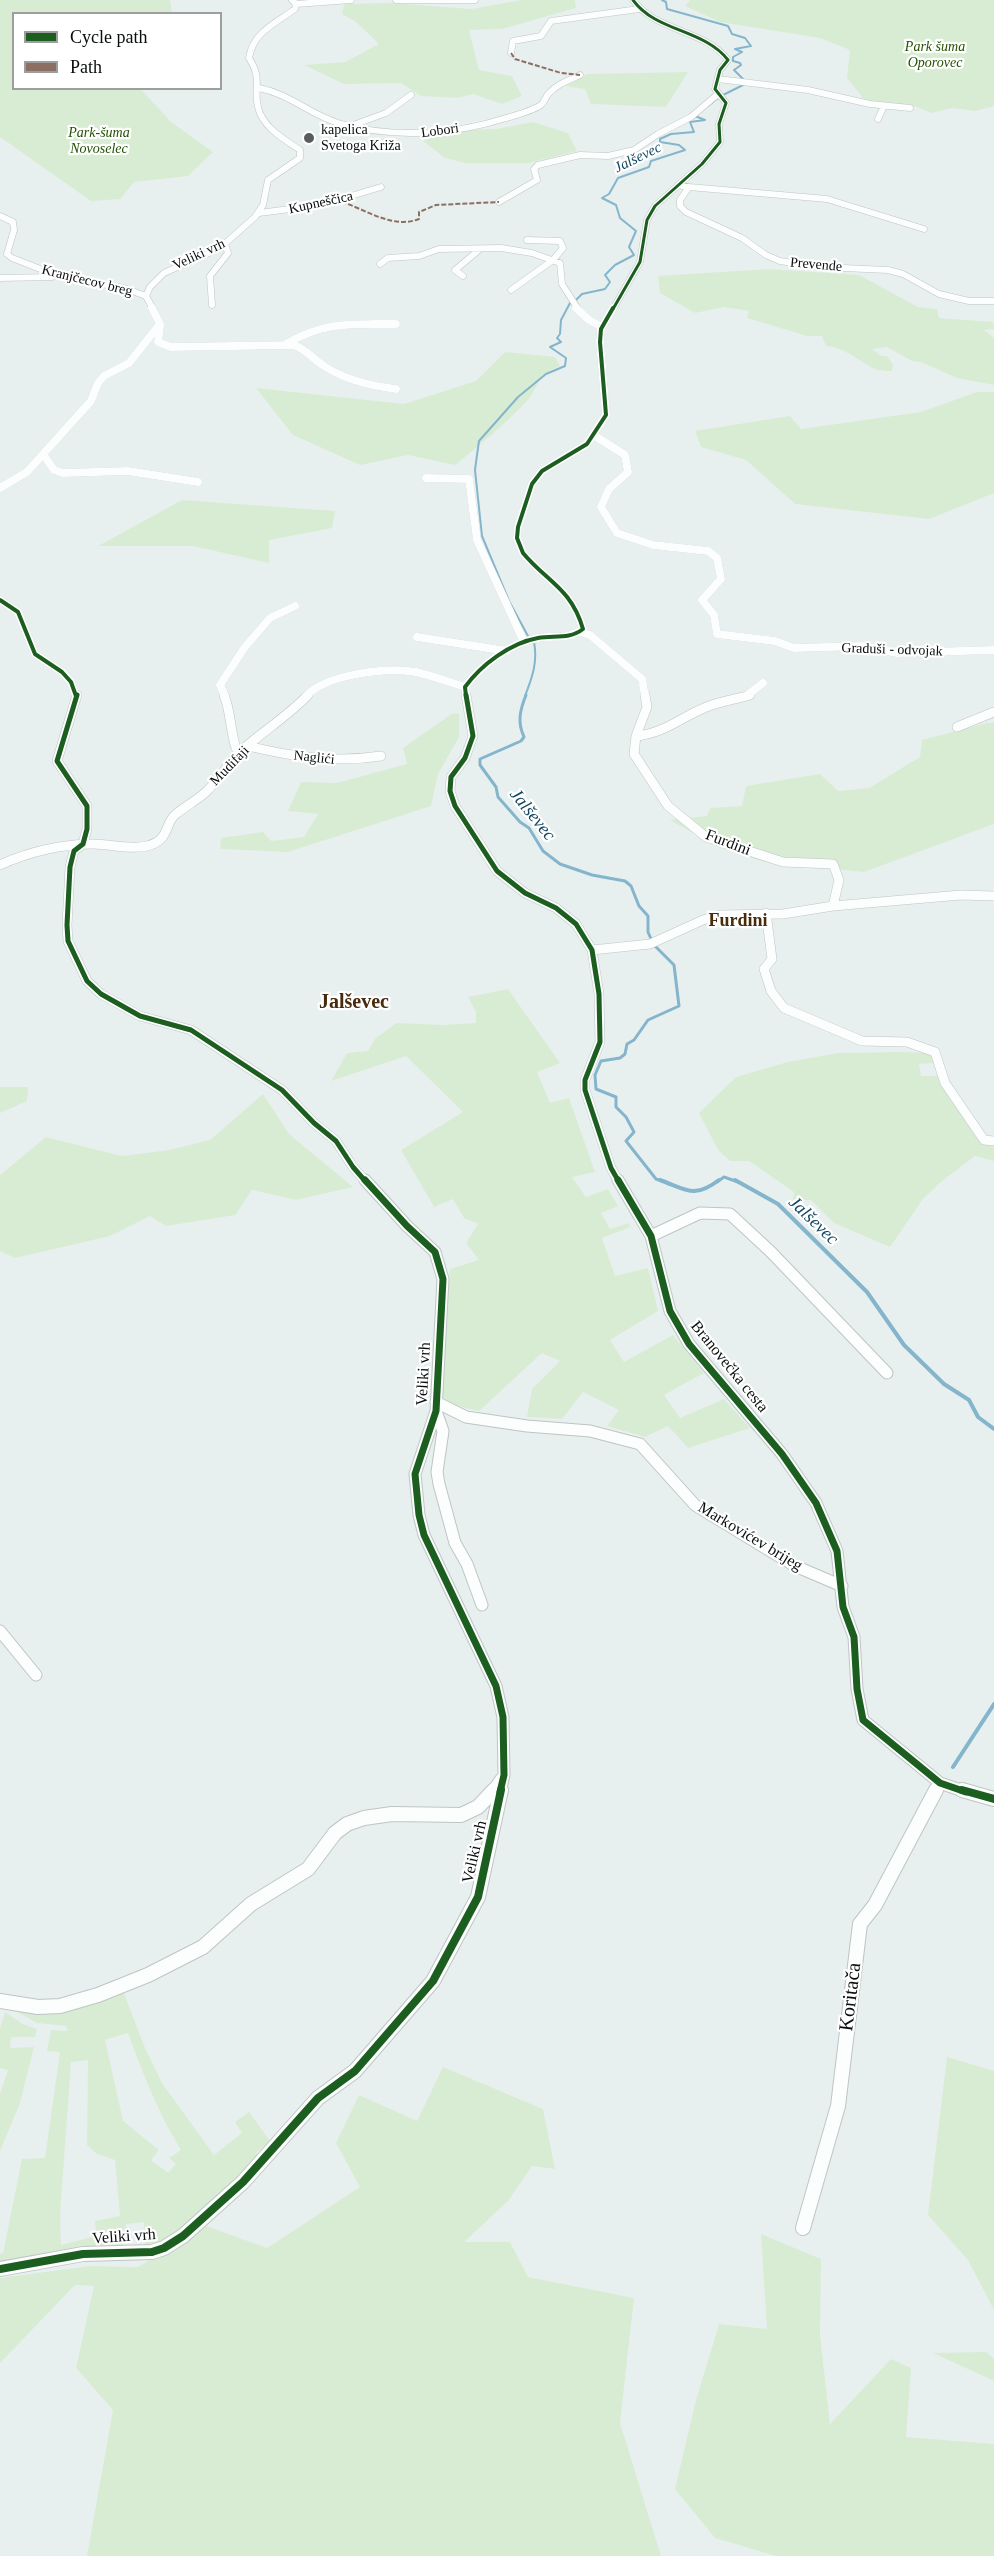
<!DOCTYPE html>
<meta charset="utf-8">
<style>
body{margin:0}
#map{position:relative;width:994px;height:2556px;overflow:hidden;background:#e8f0ef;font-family:"Times New Roman",serif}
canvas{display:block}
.legend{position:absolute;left:12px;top:12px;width:210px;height:78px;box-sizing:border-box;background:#fff;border:2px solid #9c9f9e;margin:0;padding:8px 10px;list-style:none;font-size:18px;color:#080e0d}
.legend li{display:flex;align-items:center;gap:12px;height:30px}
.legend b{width:30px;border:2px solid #9c9f9e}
</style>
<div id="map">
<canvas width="994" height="2556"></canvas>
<ul class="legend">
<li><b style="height:8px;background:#1b5e20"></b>Cycle path</li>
<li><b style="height:8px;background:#8d6e63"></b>Path</li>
</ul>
</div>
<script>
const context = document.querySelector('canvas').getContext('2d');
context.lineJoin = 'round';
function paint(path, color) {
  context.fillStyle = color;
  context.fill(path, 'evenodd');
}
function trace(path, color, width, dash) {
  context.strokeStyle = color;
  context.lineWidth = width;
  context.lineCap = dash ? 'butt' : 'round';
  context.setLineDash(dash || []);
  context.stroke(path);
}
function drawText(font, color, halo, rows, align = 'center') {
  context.font = font + ' "Times New Roman",serif';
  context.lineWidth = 4.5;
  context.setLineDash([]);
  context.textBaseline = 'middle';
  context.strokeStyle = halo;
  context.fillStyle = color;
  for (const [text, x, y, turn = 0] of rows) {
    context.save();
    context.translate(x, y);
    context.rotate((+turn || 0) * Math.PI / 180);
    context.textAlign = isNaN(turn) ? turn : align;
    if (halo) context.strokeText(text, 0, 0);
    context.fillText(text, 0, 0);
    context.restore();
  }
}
const green = new Path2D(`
 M0,0h170l2,13 -158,1v74l127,1 30,33 42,30 -25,24 -54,6 -14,17 -29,2 -91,-64z
 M521,0h54l1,8 -74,21 -33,1 10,40 33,6 10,20 -20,8 -29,-10 -16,4 -36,-2 -20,-13 -57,1 -40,-19 41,-3 34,-18 -23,-22 -14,-8 2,-10 47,-1 80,6z
 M690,0h304v106l-19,5 -23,-3 -20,5 -15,-6 -39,-3 -15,-6 -16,-20 3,-28 -30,-12 -100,-16 -35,-16z
 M688,72l-22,35 -75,-3 -6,-15 -25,-4 27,-11z
 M533,122l35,11 9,18 -49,12h-63l-20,-5 -22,-17 31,-11 42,-1z
 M768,269l91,6 59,32 19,2 2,9 54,4 1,7 -10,1 10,8v47l-37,-7 -36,-16 -9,-1 -25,-14 -15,2 9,7h6l6,9 -1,6c-6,0 -14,0 -19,-3 -16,-8 -27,-20 -47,-22l-4,-10h-15l-60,-18 2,-7 -25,-4 -29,6 -35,-20 -2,-17z
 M505,352l50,5 5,9c-27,11 -18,18 -34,36 -22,23 -46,43 -71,63l-47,-10 -48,10 -67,-30 -37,-47 148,16 72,-23z
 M977,392h17v101l-65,26 -134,-15 -49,-44 -45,-13 -6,-16 95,-15 11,13 120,-17z
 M182,500l153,11 -3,17 -63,12v23l-76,-17h-95z
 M453,713l6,1v23l-21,37 -7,32 -143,46 -68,-3 1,-11 42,-6 8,9 33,-4 14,-23 -30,-3 13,-29 36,1 70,-19 -4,-16z
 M987,723h7v101l-130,48 -99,-10 -45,-14 -50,-28 37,-4 3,-8 32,-2 4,-20 74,-12 18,17 31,-3 51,-31 2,-17z
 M508,989l52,74 -23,9 13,31 19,-5 26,74 -23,5 14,20 22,-8 10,17 -17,7 9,16 19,-6 1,4 -28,11 13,38 33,-8 10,43 -48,29 14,22 49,-27 31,38 -40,22 16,23 44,-19 26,29 -62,20 -20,-22 -23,11 -38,-11 12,-16 -36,-18 -21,27 -35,-2 5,-28 28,-28 -18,-8 -63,58 -22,-5 -15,-9 8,-128 29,-9 -13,-17 12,-19 -14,-6 -11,-19 -19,8 -33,-57 62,-38 -57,-56 -75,25 16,-28 21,-2 7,-12 21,-16 47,2 33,-2v-11l-8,-15z
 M903,1052l28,1 3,10 -15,1 2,12h16l46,66 11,2v17l-19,-5 -33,25 -19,18 -33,48 -56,-24 -23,-23 -18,1 1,-9 -45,-31h-19l-12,-11 -19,-37 37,-36 52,-15 50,-9z
 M0,1087h28l-1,14 -27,12z
 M263,1094l26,40 64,53 -57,13 -44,-10 -17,25 -69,11 -16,-10 -40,20 -95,22 -15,-7v-76l46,-38 76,19 48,-6 40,-10z
 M122,1988l23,60 17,35 52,72 28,-22 -7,-11 14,-10 21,29 -14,12 3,4 -12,15 -82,71 -20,3 -1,-24 -18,2v19l-7,3 -119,20v-12l3,-1 19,-94 23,-1 15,-106 -13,-1 4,-21 17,1 -2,-5 -29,-3 -29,-16 33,3zM128,2033c15,41 30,80 53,117l-12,8 7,6 -8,9 -17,-13 8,-10 -36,-29 -18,-81zM88,2060l-1,85 10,9 18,6 5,56 -25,5 1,15 -35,9 -1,-31 11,-152z
 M5,2012l18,12 14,5 -2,8h-24l-1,11 24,-1 -14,56 -20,48v-57l8,-24 -8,-2v-40z
 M947,2057l47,14v239l-26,-50 -40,-45z
 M443,2067l100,42 12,60 -23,-3 -24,35 -44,41h46l18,35 106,21 -14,125 41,133h-574l26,-146 -37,-42 18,-82 -19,-1 -75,78v-85l90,-12 48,1 68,-41 61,22 93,-61 -24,-44 23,-48 58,26z
 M761,2234l60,25 -1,76 10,89 61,-65 20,9 -5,69 88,7v112h-218l-61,-18 -40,-49 20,-85 24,-80 48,5z
 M986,2352l8,7v22l-61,-28z`);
const streamFar2 = new Path2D(`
 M662,0l4,2 1,7 61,17 4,8 13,4 6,8 -16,3 7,3 -9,5v4l7,2 1,2 -7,5 12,12
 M723,95l22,-11
 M708,106l11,-9
 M574,302l8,-8 23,-5 5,-7 -5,-7 10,-10 19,-10 -5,-8 7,-16 -16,-13 -4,-13 -14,-7 7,-4 9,-16 31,-11 2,-6 34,-11 -6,-5 -19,-3v-3l11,-5 23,-2 -4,-10 15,-2 -10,-4
 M528,636l-19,-35 -27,-65 -7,-66 2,-15 2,-14 39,-44 28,-23 19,-8 1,-8 -16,-11 11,-5 -4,-4 3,-4 1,-14 9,-17
 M525,696c7,-18 13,-34 9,-54`);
const streamFar1 = new Path2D(`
 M526,695c-6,15 -9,27 -2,42l-3,4 -41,18v6l16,22 2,10 22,25 9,6 14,23 17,13 32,11 33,6 6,5 8,20 9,10v16l4,9
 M655,946l19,19 5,41 -31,14 -14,20 -7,4 -2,10 -5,4 -19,3 -6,14 1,14 20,8v10l10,10 8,15 -8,9 30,38 9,3
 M717,1182l7,-5 14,5`);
const stream = new Path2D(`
 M660,1180c27,10 34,19 59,0
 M735,1180l43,24 89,88 37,53 40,39 25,16 9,17 16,12
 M953,1767l41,-63`);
const streetFar4 = new Path2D(`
 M396,0h79
 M296,4l55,-4
 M511,53l2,-12 28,-5 10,-15 88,-12
 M718,79l90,11 62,14 40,4
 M259,88c31,6 50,26 79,35 55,16 115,12 168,-5 11,-3 26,-7 35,-13 3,-3 5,-8 7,-11 9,-10 21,-14 32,-19
 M878,119l6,-13
 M356,124l30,-11 25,-18
 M678,185l11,2 -9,13v6l6,6 56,26 24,17 14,6 41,6 67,3 15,4 36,20 30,7h25
 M689,187l138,12 97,30
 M499,202l38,-22 -3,-11 4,-4 42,-10 28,1 26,-6 24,-16 33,-17 27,-23
 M259,213l62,-8 60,-18
 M0,216l13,6 1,8 -7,24 5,4 49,19 63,11 22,8
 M380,264l8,-6 31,-2 20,-7 62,-1 31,5 28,10 2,21 16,25
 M463,276l-8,-6 24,-20
 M0,278l52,-1
 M511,290l42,-30 10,-12 -3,-7 -33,-1
 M212,305l-2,-29 18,-23 -3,-9
 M153,309l-7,-13 4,-9 14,-14 56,-25 35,-31 8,-12 5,-25 32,-22v-8c-15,-10 -38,-23 -42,-43 -5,-21 5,-27 -9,-49 4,-26 27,-35 46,-49l1,-5 -4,-4
 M613,309l27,-47 7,-42 8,-14 47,-42 18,-22 -1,-18 7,-21 -11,-14 5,-19 8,-10c-24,-31 -72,-28 -95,-60`);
const streetFar3 = new Path2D(`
 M576,308l13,12 13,7
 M160,327l-2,15 13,5 123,-2c13,5 19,14 30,21 21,14 48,20 72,23
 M286,344c39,-23 67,-20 110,-20
 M595,436l30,19 3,17 -19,17 -8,18 16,26 36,12 55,6 9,7 4,21 -19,21 12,15 3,19 58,7 19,7 68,-2 35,7 97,-3
 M43,454l11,16 9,3 65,-2 70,11
 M426,478l43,1 8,61 47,102
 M0,488l27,-16 64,-71 7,-18 6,-7 25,-13 31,-39 -8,-16
 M0,600l18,12 17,42 27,18 9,10 5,14
 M580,632l10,3 52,44 3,17
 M417,637l90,14
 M225,696l-5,-11 25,-38 25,-29 25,-12
 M306,696c21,-22 81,-29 110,-24 17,4 33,10 49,15
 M466,696l-1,-9c16,-22 45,-44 73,-49 16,-3 31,2 45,-9 -12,-41 -36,-47 -60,-76l-6,-15 1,-11 14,-43 10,-13 45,-27 19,-29 -6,-73 1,-13 12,-21
 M746,696l17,-13`);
const streetFar2 = new Path2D(`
 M77,695l-20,66 30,45v23l-4,15 -9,7 -4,16 -3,58 1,16 19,40 14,13 39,22 51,14 91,60 32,33 22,18 17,26 13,15
 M224,695c7,17 6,35 12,53l5,3
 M466,695l7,41 -8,22 -14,19 -1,14 5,15 42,65 28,22 31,15 20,16 16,26 7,44 1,48 -15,38v10l26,78 8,14
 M645,695l2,12 -11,29 -2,18 34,52 38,31 77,25 50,2 6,16 -6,26
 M957,727l37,-15
 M636,736c28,-2 48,-21 73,-30 14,-5 28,-7 41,-11
 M248,746c45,11 87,17 133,10
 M0,865c28,-13 62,-21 93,-21 18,0 37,6 54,2 24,-6 17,-23 29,-32 10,-8 21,-14 30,-22 13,-12 22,-29 35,-41 22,-20 47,-35 67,-56
 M766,913l6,46 -8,10 7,22 13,17 78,33 45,1 28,10 10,31 39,57 10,1
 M592,950l58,-6 53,-24 17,-5 63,-1 50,-8 128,-11 33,1`);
const streetFar1 = new Path2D(`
 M365,1180l42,46 28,26 8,27 -7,132 -21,63 4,41 5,20 72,151 7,31 1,58 -4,17
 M618,1180l33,56 19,75 19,33 93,110 34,49 21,48 6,56 11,30 3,52 6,31 77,63 26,9
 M651,1236l49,-23 30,1 41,38 116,121
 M436,1402l30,15 61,9 63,5 50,13 55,61 100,61 47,20
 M436,1411l7,20 -6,41 2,12 16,59 12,21 15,41
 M0,1631l36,44
 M492,1792l9,-13
 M935,1792l5,-9`);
const street = new Path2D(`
 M962,1790l32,9
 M0,2001l38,6 22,-1 38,-11 50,-20 55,-28 48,-43 57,-35 27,-36 12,-9 17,-6 28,-4 69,1 17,-8 16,-17
 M803,2228l35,-122 22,-182 15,-19 61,-115
 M0,2269l83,-15 69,-2 12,-4 19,-12 60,-54 75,-84 37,-27 78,-90 45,-84 23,-107`);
const quiet = new Path2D(`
 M511,53l4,6 46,14 19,2
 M343,200l2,3c23,8 49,26 74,16v-7l17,-7 63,-3`);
const cyclewayFar4 = new Path2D(`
 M613,309l27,-47 7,-42 8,-14 47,-42 18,-22 -1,-18 7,-21 -11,-14 5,-19 8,-10c-24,-31 -72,-28 -95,-60`);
const cyclewayFar3 = new Path2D(`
 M0,600l18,12 17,42 27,18 9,10 5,14
 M466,696l-1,-9c16,-22 45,-44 73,-49 16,-3 31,2 45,-9 -12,-41 -36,-47 -60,-76l-6,-15 1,-11 14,-43 10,-13 45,-27 19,-29 -6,-73 1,-13 12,-21`);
const cyclewayFar2 = new Path2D(`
 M77,695l-20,66 30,45v23l-4,15 -9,7 -4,16 -3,58 1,16 19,40 14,13 39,22 51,14 91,60 32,33 22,18 17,26 13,15
 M466,695l7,41 -8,22 -14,19 -1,14 5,15 42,65 28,22 31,15 20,16 16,26 7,44 1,48 -15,38v10l26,78 8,14`);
const cyclewayFar1 = new Path2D(`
 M365,1180l42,46 28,26 8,27 -7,132 -21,63 4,41 5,20 72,151 7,31 1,58 -4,17
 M618,1180l33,56 19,75 19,33 93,110 34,49 21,48 6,56 11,30 3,52 6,31 77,63 26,9`);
const cycleway = new Path2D(`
 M962,1790l32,9
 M0,2269l83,-15 69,-2 12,-4 19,-12 60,-54 75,-84 37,-27 78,-90 45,-84 23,-107`);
const markers = [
 [309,138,6,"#565d5c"]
];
const farParknames = [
 ["Park šuma",935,47],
 ["Oporovec",935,63],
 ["Park-šuma",99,133],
 ["Novoselec",99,149]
];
const farPoinames = [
 ["kapelica",321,130],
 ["Svetoga Križa",321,146]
];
const farStreetnames = [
 ["Lobori",440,131,-8],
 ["Kupneščica",321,203,-12],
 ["Veliki vrh",199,255,-25],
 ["Prevende",816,265,5],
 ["Kranjčecov breg",87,281,14],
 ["Graduši - odvojak",892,650,2],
 ["Naglići",314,758,6],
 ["Mudifaji",230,766,-46]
];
const farWaternames = [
 ["Jalševec",638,158,-26]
];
const streetNames = [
 ["Furdini",728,843,21],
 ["Branovečka cesta",729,1367,51],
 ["Veliki vrh",424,1374,-87],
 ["Markovićev brijeg",750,1537,31],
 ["Veliki vrh",475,1852,-77],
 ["Veliki vrh",124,2237,-4]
];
const waterNames = [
 ["Jalševec",532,815,51],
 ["Jalševec",813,1221,44]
];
const neighbourhoodNames = [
 ["Furdini",738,921]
];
const quarterNames = [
 ["Jalševec",354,1003]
];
const nearStreetnames = [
 ["Koritača",851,1997,-83]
];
paint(green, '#d8ecd4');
trace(streamFar2, '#85b5cc', 2);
trace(streamFar1, '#85b5cc', 3);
trace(stream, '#85b5cc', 4);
trace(streetFar4, '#bec5c4', 7);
trace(streetFar3, '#bec5c4', 8);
trace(streetFar2, '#bec5c4', 10);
trace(streetFar1, '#bec5c4', 13);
trace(street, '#bec5c4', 16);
trace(streetFar4, '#fcfdfd', 6);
trace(streetFar3, '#fcfdfd', 8);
trace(streetFar2, '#fcfdfd', 9);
trace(streetFar1, '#fcfdfd', 11);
trace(street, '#fcfdfd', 14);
trace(quiet, '#8d6e63', 2, [5, 2]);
trace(cyclewayFar4, '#1b5e20', 3);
trace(cyclewayFar3, '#1b5e20', 4);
trace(cyclewayFar2, '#1b5e20', 5);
trace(cyclewayFar1, '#1b5e20', 7);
trace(cycleway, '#1b5e20', 8);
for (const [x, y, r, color] of markers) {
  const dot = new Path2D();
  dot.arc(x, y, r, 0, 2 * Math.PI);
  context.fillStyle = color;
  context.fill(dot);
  trace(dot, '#fff', 2);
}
drawText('italic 14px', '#235001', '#fff', farParknames);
drawText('14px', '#080e0d', '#fff', farPoinames, 'left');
drawText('14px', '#080e0d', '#fff', farStreetnames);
drawText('italic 15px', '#124860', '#fff', farWaternames);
drawText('16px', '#080e0d', '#fff', streetNames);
drawText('italic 18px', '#124860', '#fff', waterNames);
drawText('bold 18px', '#472b0c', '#fff', neighbourhoodNames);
drawText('bold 20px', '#472b0c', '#fff', quarterNames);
drawText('20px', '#080e0d', '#fff', nearStreetnames);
</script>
